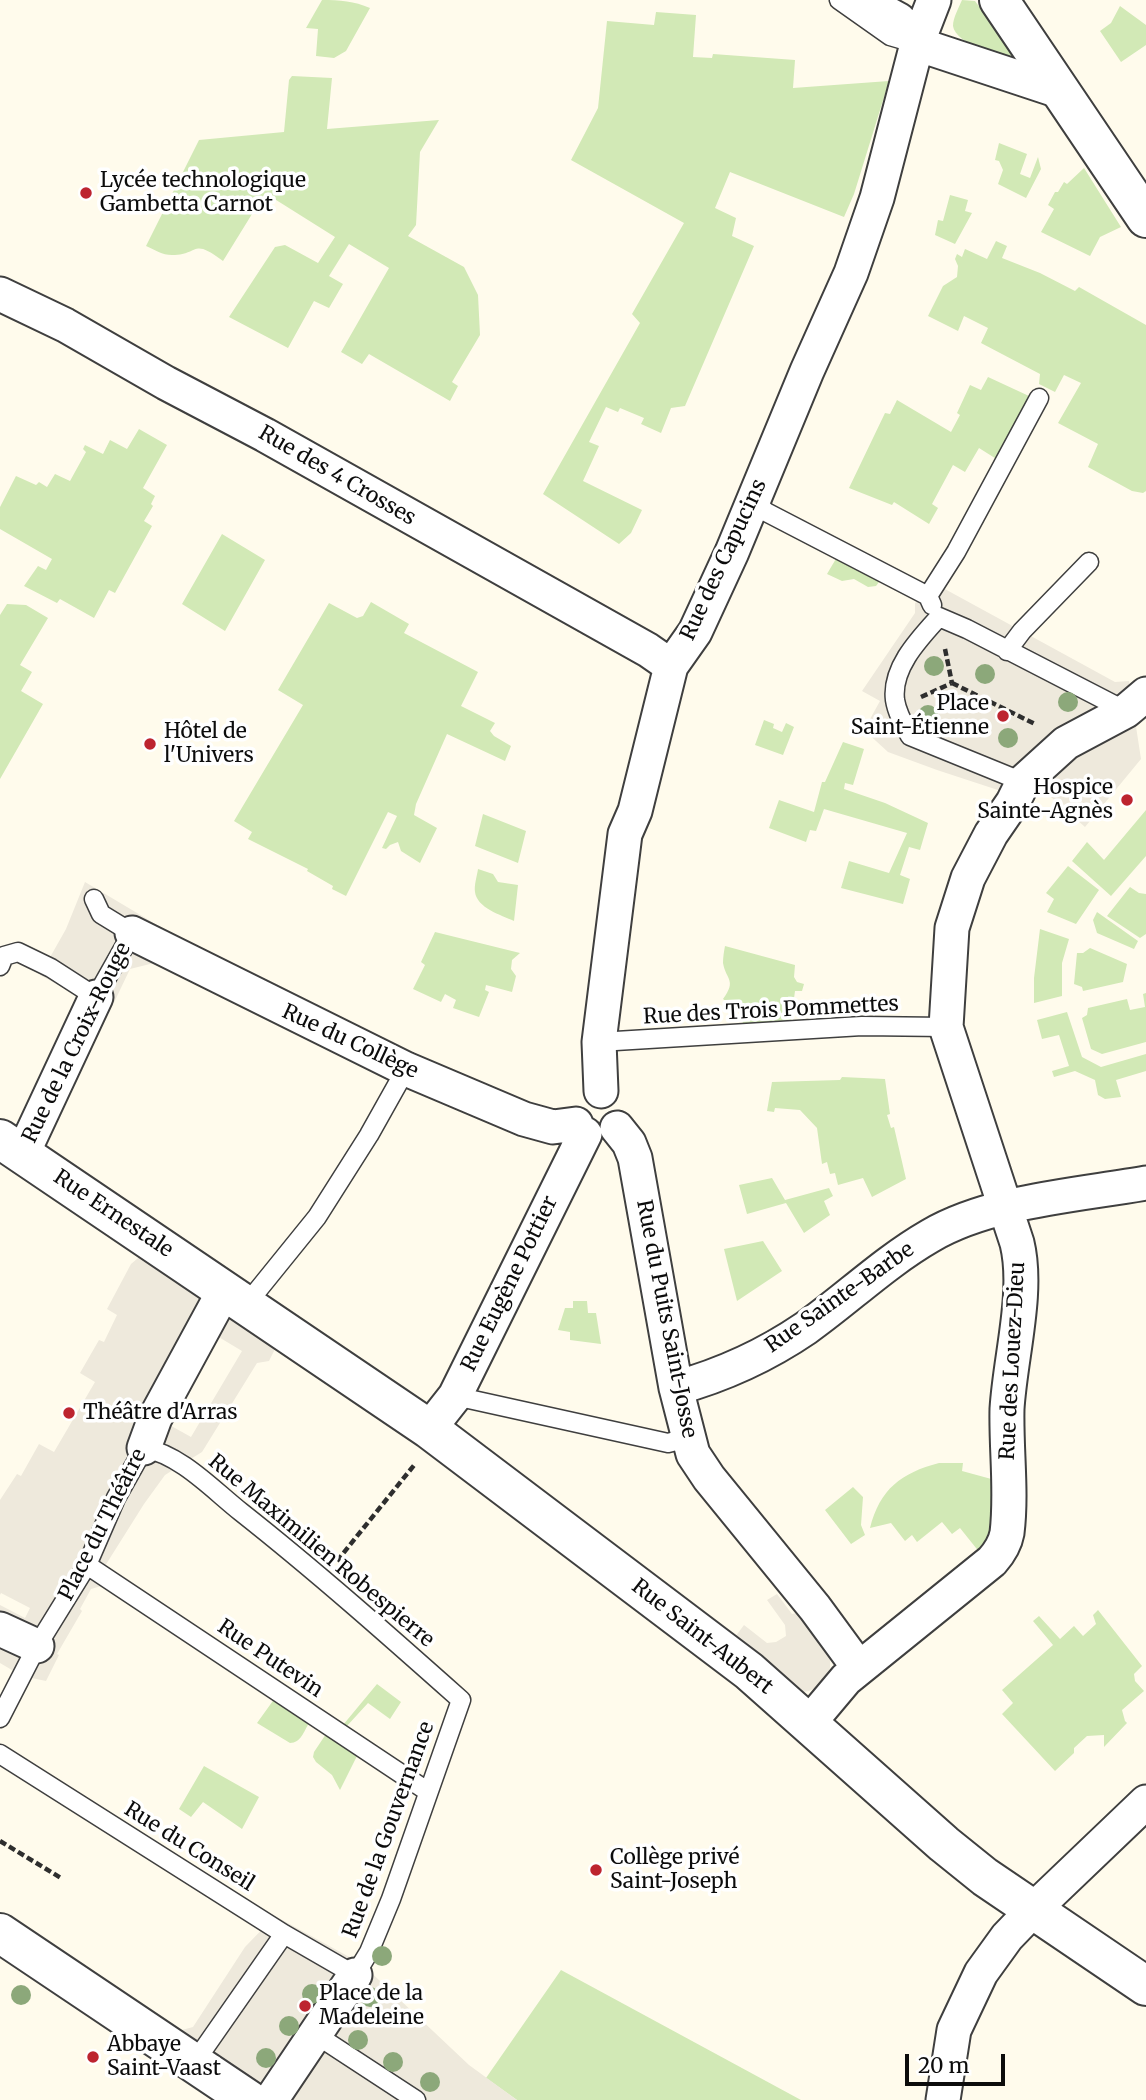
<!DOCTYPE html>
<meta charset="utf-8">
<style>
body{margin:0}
#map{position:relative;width:1146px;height:2100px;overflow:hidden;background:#fffbec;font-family:Merriweather,serif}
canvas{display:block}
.scale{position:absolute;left:905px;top:2054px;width:100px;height:32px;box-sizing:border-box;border:4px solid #0c0c0c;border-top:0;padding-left:9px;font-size:21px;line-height:24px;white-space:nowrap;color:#0c0c0c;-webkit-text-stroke:5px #fff;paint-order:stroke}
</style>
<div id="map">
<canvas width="1146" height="2100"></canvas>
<div class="scale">20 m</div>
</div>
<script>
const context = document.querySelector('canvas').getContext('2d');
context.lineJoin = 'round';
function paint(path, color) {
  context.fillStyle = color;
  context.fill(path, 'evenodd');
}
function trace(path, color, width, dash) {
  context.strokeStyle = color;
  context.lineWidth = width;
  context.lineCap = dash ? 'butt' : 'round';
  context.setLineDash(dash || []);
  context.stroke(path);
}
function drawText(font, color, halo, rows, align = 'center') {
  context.font = font + ' Merriweather,serif';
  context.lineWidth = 7;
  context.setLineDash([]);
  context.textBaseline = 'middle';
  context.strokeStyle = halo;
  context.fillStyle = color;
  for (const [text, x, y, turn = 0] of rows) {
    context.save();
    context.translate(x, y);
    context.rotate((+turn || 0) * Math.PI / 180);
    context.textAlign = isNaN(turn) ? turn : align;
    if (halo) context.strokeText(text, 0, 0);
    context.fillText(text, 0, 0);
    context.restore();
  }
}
const green = new Path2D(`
 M322,0c18,0 32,1 48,8l-24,43 -12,7 -18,-2 2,-27 -12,-1z
 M962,0l13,1 44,60c-15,-3 -64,-17 -66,-35 0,-8 6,-19 9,-26z
 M1120,6l26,19v20l-25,17 -21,-31 11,-8z
 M656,12l40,3 -3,42 19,1 1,-4 82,6 -2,28 96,-7 -35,113 -10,23 -114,-45 -15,36 21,10 -4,18 22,10 -69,160 -14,2 -10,25 -20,-9 3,-6 -24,-10 -2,4 -12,-5 -17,35 10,4 -16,35 59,29 -11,23 -12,11 -76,-50 97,-171 -8,-9 52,-91 -113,-63 27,-52 9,-87 47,4z
 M292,76l40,2 -5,51 112,-9 -19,32 -4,73 -8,11 56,31 14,28 2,40 -28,47 6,4 -8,15 -81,-47 -7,10 -21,-12 48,-84 -40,-24 -20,32 14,8 -14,24 -15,-7 -26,47 -59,-31 46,-70 10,-2 33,18 17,-26 -70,-44 -42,68c-32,-24 -23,-6 -51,-6 -10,0 -17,-5 -26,-9l53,-106 85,-8 5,-52z
 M999,143l28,11 -7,20 10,4 8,-21 3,12 -15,29 -28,-14 5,-14 -4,-9 -4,-1z
 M1084,168l37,59 -21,10 -10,19 -49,-24 13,-23 -6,-4 7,-13h3l6,-10 3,2z
 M950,195l18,5 -3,11 7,2 -17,31 -20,-9 3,-15 5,1z
 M996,241l11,5 -5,12 38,15 35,18 4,-4 67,38v166l-3,2 -11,-2 -44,-24 10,-23 -40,-21 23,-40 -17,-8 -9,17 -16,-8 1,-10 -59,-31 7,-15 -24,-12 -6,15 -30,-15 15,-30 14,-9 1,-11 -3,-7 2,-5 5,3 3,-8 22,10z
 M988,377l41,19 -1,6 -30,58 -19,-12 -14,24 -12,-7 -21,39 6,4 -9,16 -35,-22 -2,3 -43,-17 36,-75 5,1 7,-14 54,32 9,-17 -3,-2 13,-28 11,5z
 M139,429l28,16 -24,43 12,8 -4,8 2,2 -9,15 8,5 -37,67 -6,-3 -15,28 -34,-19 -3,4 -33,-17 14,-20 8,4 6,-11 -52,-30v-22l16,-31 20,9 3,-3 8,5 8,-13 15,7 16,-29 -3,-3 2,-4 18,9 7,-14 17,9z
 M222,534l43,26 -40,71 -43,-27z
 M837,557l42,25 -3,4 -8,1 -14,-8 -12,2 -15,-7z
 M371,602l38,22 -5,9 74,39 -17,34 34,17 -5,8 4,5 17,10 -6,15 -58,-27 -31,70 -2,11 23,13 -17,35 -19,-12 -3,-9 -8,3 -4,4 -4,-1 15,-32 -9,-4 -42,84 -14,-7 1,-3 -26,-15 1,-2 -60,-30 4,-7 -18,-11 69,-116 -25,-15 51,-87 28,15 6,-2z
 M7,604l19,1 22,13 -28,47 12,7 -11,19 22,13 -43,75v-164z
 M764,720l10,4 -1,4 9,4 4,-9 8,4 -11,28 -28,-10z
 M843,742l21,7 -11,36 -8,-2 -1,6 41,14 43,20 -8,27 -11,-3 -9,28 10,4 -7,25 -62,-16 8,-27 40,12 18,-40 -83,-24 -8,22 -6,-1 -4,12 -37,-14 10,-28 35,12 8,-30h3z
 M1146,810v46l-35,40 -39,-35 15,-19 17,18z
 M483,814l43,17 -8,32 -43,-17z
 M1068,866l31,24 -23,34 -29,-12 7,-13 -8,-6z
 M478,869l15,5 5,8 20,3 -4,36c-13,-6 -37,-13 -39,-29 -1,-7 2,-16 3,-23z
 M1130,887l9,6 7,1v40l-6,4 -33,-22z
 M1097,912l41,29 -4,8 -37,-16 -4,-13z
 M1040,929l29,10 -7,24v33l-28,7v-25z
 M435,932l85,21 -8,7 -1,9 5,7 -4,16 -26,-7 -1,5 4,2 -10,25 -26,-9 3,-8 -11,-6 -4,8 -28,-13 12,-24 -4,-3z
 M725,946l70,19 -1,12 3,5 7,2 -2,7h-7l-4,30 -48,4 -1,-11 -19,-15c14,-19 3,-19 0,-36 0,-6 1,-12 2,-17z
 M1090,948l37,16 -4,18 -40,9 -1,-4 -8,-3 3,-31h6z
 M1146,993v49l-44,12 -11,-5 -9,-31 5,-3 1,-7 39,-9 3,11 15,-3 -2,-13z
 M1067,1012l15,45 19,10 45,-13v17l-30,9 5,17 -16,2 -7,-4 -3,-15 -20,-9 -21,6 -2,-6 17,-5 -10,-31 -17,4 -5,-19z
 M842,1077l43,2 5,35 -3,1 4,13 3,-1 12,52 -34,18 -9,-19 -25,7 -3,-12 -5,1 -3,-12 -5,2 -5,-36 -17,-18 -25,-2 -1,4 -7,-1 5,-29 68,-2z
 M772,1178l13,22 44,-12 4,8 -9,5 6,14 -26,18 -18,-30 -39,11 -8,-29z
 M763,1241l19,30 -45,30 -13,-52z
 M573,1301h14l1,12h8l5,31 -31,-4v-8l-12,-2 7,-22h8z
 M939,1463h24l-1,8 33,9 1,52 -16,21 -20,-25 -8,6 -10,-12 -25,20 -5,-7 -7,6 -14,-18 -21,5c10,-39 31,-55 69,-65z
 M853,1487l10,10 -2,28 4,10 -14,9 -26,-34z
 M1098,1610l44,56 -8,8 1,7 9,10 -22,19 3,11 2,2 -23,24v-12l-17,1 -13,12v5l-19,18 -53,-57 11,-11 -11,-13 51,-45 -20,-24 6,-5 21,23 14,-13 9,10 13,-12 -3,-9z
 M377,1684l24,18 -11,17 -22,-16 -22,24 -3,-2z
 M275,1698l34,25c-5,8 -8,20 -19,20l-33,-20z
 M326,1734l31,22 -17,34 -8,-15 -16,-13 -3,-5 1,-5z
 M204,1766l55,31 -17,32 -39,-27 -12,15 -12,-8z
 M561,1970l240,130h-284l-31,-22z`);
const plaza = new Path2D(`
 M943,588l172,94 14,-1 12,78 -56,68 -42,-37 -42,1 -64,-21 -49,-18 -24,-22 16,-29 -18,-10 53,-78v-10z
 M85,882l84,50 -15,31 -24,6 -21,44 -69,-38 26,-46z
 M144,1253l135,88 -10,20 -12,2 -55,89 -37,23 -21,29 -39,62v19l-14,4 -11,20 2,2 -25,43 2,1 -13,26 -24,-5 -22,-13v-58l25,13 5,-10 -29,-15 -1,2v-95l17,-26 4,2 18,-32 15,8 41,-70 -15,-9 19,-33 5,2 13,-27 -10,-6 24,-45zM217,1336l25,15 -51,86 -25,-14z
 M777,1594l15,20 10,-2 28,44v12l-7,16 -14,7 -17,3 -19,-28 -38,-29 9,-12 23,18 9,-1 10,-6 -1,-11 -18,-25z
 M275,1916l87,48 107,101 48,35h-235l-100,-70 11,-3 52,-80z`);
const path = new Path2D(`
 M945,649l7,34
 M952,683l83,41
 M921,697l31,-14
 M337,1561l78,-97
 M0,1841l61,37`);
const service = new Path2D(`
 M839,0l51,36 24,7
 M754,500l12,12 162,84 4,9
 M928,596l28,-44 83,-154
 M1007,651l15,-20 67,-69
 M1023,782l-113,-46c-6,-11 -13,-23 -15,-36 -4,-32 24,-61 44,-83l28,12 159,82
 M0,966l4,-10 14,-4 33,16 45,29 36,-64 -31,-19 -7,-15
 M599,1042l263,-16 84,1
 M245,1306l72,-89 52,-82 37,-66
 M455,1396l213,47 19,-5
 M87,1565l340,226
 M0,1718l37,-72 50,-81 29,-67 28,-50c37,7 68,41 97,64 76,60 148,124 220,188l-70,199 -22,53 -14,23 -71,-41 -284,-180
 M315,2034l101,66
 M194,2063l90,-129`);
const minor = new Path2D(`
 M863,0l36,20 18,24
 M917,44l142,47
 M0,294l65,31 101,58 99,52 383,215 23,16
 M132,933l274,136 118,50 29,8 23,-3
 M601,1091l-2,-49 26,-208 10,-23 36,-145 24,-34 37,-80 75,-181 44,-98 26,-75 40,-154 17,-44
 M617,1128l12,15 6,15 41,230 17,66 16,24 106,130 44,60
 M23,1153l73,-156
 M676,1388c47,-13 89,-32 130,-60 42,-30 79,-66 124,-92 59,-35 148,-41 216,-53
 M429,1429l26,-33 130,-262
 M144,1448l11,-30 69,-127
 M0,1629l37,17
 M809,1723l37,-44 146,-118c8,-9 13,-17 15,-28 5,-41 -1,-83 0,-124 3,-51 22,-117 10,-166l-71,-216 6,-99 16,-50 23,-44 22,-32 10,-20 43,-39 60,-32 20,-17
 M271,2100l84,-125
 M943,2100l11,-70 27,-57 26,-36 26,-27 113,-108`);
const tertiary = new Path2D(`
 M999,0l147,218
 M0,1139l429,290 320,242 195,173 41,33 161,109
 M0,1933l249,167`);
const trees = [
 [934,666],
 [985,674],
 [1068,702],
 [928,715],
 [1008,738],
 [382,1956],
 [312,1994],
 [21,1995],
 [370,1997],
 [289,2026],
 [358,2040],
 [266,2058],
 [393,2062],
 [430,2082]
];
const markers = [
 [86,193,7,"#bd242f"],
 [1003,716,7,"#bd242f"],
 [150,744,7,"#bd242f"],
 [1127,800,7,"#bd242f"],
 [69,1413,7,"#bd242f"],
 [596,1870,7,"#bd242f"],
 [305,2006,7,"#bd242f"],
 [93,2057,7,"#bd242f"]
];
const poiNames = [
 ["Lycée technologique",100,181],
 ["Gambetta Carnot",100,205],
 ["Place",989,704,"right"],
 ["Saint-Étienne",989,728,"right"],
 ["Hôtel de",164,732],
 ["l'Univers",164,756],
 ["Hospice",1113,788,"right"],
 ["Sainte-Agnès",1113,812,"right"],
 ["Théâtre d'Arras",83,1413],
 ["Collège privé",610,1858],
 ["Saint-Joseph",610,1882],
 ["Place de la",319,1994],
 ["Madeleine",319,2018],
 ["Abbaye",107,2045],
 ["Saint-Vaast",107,2069]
];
const streetNames = [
 ["Rue des 4 Crosses",337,476,30],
 ["Rue des Capucins",724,560,-65],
 ["Rue des Trois Pommettes",771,1011,-3],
 ["Rue du Collège",350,1042,25],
 ["Rue de la Croix-Rouge",77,1043,-64],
 ["Rue Ernestale",113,1214,34],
 ["Rue Eugène Pottier",510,1284,-64],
 ["Rue Sainte-Barbe",840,1298,-35],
 ["Rue du Puits Saint-Josse",666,1319,79],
 ["Rue des Louez-Dieu",1013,1361,-87],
 ["Place du Théâtre",103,1525,-63],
 ["Rue Maximilien Robespierre",321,1551,40],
 ["Rue Saint-Aubert",702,1637,38],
 ["Rue Putevin",270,1659,34],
 ["Rue de la Gouvernance",389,1830,-70],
 ["Rue du Conseil",189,1847,32]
];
paint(green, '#d2e9b6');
paint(plaza, '#eee9dc');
trace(service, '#3f3f3f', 21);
trace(minor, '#3f3f3f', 37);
trace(tertiary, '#3f3f3f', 42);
trace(path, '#2e2e2e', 4.5, [7, 3.5]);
trace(service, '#fff', 18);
trace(minor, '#fff', 33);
trace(tertiary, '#fff', 38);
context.fillStyle = '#8ca87a';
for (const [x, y] of trees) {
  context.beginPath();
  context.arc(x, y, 10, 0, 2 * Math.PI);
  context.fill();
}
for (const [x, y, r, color] of markers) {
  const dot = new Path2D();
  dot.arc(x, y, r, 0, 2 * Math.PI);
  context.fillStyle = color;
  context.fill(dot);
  trace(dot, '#fff', 2.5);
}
drawText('21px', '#0c0c0c', '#fff', poiNames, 'left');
drawText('21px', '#0c0c0c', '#fff', streetNames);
</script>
